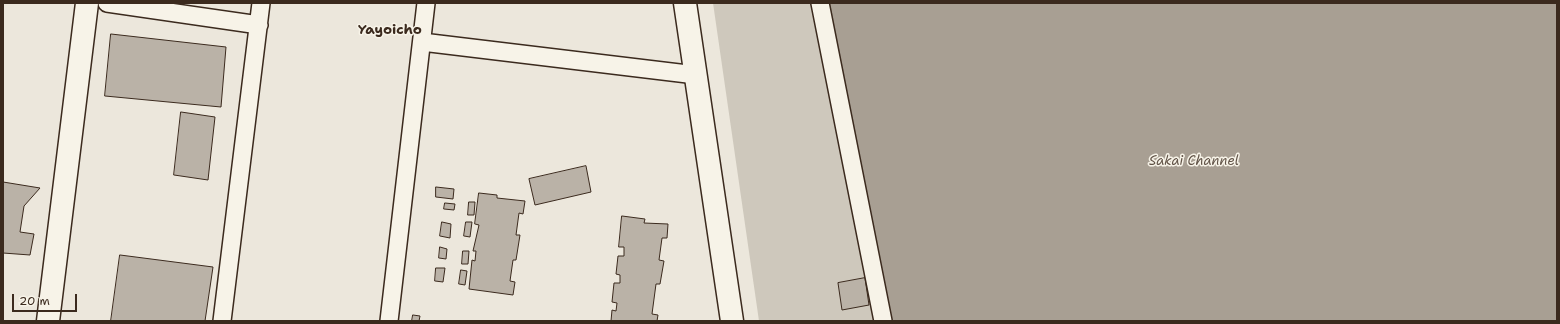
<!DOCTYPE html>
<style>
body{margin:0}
#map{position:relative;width:1560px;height:324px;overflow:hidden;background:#ece7dc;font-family:"Shantell Sans",sans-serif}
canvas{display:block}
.frame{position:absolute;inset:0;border:4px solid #3b2a1e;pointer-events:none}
.scale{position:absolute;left:12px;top:294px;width:65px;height:18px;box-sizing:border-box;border:2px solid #3b2a1e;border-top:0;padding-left:5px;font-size:12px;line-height:14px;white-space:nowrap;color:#3b2a1e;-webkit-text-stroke:3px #f7f3e8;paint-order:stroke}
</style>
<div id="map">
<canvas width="1560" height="324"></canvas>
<div class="frame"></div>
<div class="scale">20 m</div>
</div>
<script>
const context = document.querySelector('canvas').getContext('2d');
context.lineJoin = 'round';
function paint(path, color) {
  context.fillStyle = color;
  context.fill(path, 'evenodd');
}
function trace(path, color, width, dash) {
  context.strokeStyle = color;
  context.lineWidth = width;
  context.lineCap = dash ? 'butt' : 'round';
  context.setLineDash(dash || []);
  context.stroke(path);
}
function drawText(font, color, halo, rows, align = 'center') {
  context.font = font + ' "Shantell Sans",sans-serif';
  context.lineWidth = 3;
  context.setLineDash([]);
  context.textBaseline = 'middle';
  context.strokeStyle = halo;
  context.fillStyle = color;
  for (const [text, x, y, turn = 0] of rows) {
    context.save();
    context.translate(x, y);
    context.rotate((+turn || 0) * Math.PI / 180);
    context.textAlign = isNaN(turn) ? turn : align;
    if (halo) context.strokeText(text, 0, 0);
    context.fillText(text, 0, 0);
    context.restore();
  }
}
const green = new Path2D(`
 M713,3h115l62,318h-131z`);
const water = new Path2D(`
 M830,3h727v318h-665z`);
const building = new Path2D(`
 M111,34l115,13 -5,60 -116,-11z
 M181,112l34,5 -7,63 -34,-5z
 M586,166l5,26 -56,13 -6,-26z
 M3,182l37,6 -16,18 -4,26 14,2 -4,21 -27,-2z
 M436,187l18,2 -1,10 -17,-2z
 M479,193l18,2v3l28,3 -2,13 -4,-1 -3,22h4l-4,25h-3l-3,21 5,1 -2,13 -44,-6 3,-29 3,1 1,-10h-3l6,-26 -4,-1z
 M469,202h6l-1,13h-6z
 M445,203l10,1 -1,6 -10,-1z
 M622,216l23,3 -1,4 24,1 -1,14h-5l-3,22 5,1 -4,23h-4l-4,30 6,1 -1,6h-46l1,-11 4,1 1,-8 -5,-1 2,-19h6v-8l-4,-1 2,-18h6v-9h-5z
 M442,222l9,2 -1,14 -10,-2z
 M466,222h6l-2,15 -6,-1z
 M440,247l7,2 -1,10 -7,-1z
 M463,251h6l-1,13h-6z
 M120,255l93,12 -8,54h-94z
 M436,268h9l-2,14 -8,-1z
 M461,270l6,1 -2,14 -6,-1z
 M865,278l4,27 -27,5 -4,-27z
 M413,315l7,1 -1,5h-7z`);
const street = new Path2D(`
 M107,3l152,22
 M820,3l63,318
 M422,42l274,33
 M222,321l39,-318
 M389,321l37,-318`);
const secondary = new Path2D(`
 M685,3l47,318
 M48,321l39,-318`);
const waterNames = [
 ["Sakai Channel",1194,162]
];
const quarterNames = [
 ["Yayoicho",390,30]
];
paint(green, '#cec8bc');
paint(water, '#a89f93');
trace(water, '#7c7064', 1);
paint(building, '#bab2a7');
trace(building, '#3b2a1e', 1);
trace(street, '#3b2a1e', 20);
trace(secondary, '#3b2a1e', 25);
trace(street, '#f7f3e8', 17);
trace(secondary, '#f7f3e8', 22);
drawText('italic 13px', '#615347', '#f7f3e8', waterNames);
drawText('bold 14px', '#3b2a1e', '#f7f3e8', quarterNames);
</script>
